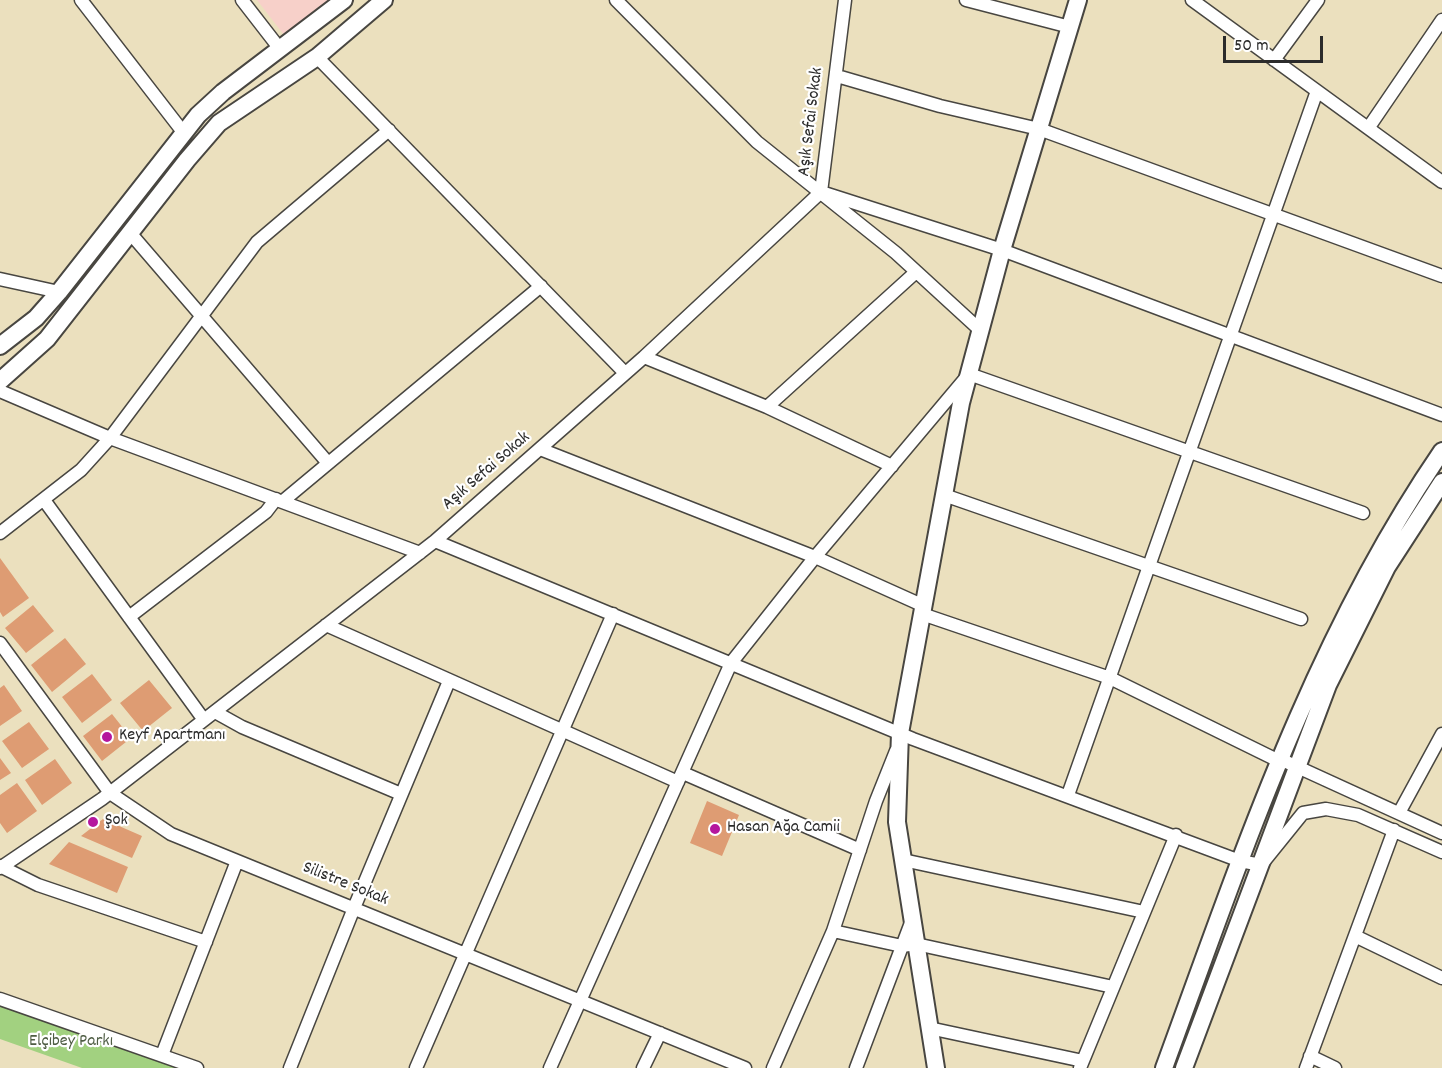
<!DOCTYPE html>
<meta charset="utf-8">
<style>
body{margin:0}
#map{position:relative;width:1442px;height:1068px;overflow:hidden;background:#ebe0be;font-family:Dekko,sans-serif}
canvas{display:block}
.scale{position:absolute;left:1223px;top:36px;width:100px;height:27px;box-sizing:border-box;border:3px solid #2b2b2b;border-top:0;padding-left:8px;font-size:18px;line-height:21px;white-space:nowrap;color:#2b2b2b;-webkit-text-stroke:4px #fff;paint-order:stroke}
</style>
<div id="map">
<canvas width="1442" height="1068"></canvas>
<div class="scale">50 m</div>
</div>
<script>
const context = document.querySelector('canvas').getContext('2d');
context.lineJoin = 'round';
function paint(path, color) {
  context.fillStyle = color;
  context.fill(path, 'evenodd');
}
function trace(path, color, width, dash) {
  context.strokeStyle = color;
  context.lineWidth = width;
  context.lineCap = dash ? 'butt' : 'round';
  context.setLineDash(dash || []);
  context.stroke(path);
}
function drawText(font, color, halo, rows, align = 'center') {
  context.font = font + ' Dekko,sans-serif';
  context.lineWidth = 4.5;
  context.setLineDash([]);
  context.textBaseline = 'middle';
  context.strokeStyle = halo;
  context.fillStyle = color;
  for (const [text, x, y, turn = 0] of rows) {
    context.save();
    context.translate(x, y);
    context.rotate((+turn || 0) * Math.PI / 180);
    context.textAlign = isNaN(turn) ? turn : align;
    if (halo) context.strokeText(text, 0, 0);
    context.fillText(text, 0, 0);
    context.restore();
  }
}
const built = new Path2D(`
 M257,0h72l-45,35z`);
const green = new Path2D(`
 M0,999l197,69h-115l-82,-29z`);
const building = new Path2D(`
 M0,558l29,40 -26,19 -3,-5z
 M33,605l21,26 -28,22 -21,-25z
 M65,638l21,26 -34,28 -21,-27z
 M92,674l20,26 -30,23 -20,-26z
 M149,680l23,28 -29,23 -23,-28z
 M4,685l18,26 -22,15v-38z
 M112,714l19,24 -29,23 -19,-25z
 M29,722l20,27 -27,19 -20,-27z
 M0,758l11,15 -11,7z
 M55,759l17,24 -30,22 -17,-25z
 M17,783l20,28 -30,22 -7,-10v-28z
 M707,801l32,14 -17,41 -32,-13z
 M103,819l39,17 -10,22 -51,-22z
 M69,842l59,25 -11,26 -68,-29z`);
const street = new Path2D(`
 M81,0l102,132
 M242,0l38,49
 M616,0l141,142 139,111 84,77
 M966,0l104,27
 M1192,0l250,182
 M317,57l308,316
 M1274,60l44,-60
 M837,76l103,30 99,23 403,147
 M1369,127l73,-107
 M821,192l181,58 440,165
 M131,234l197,229
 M0,279l59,13
 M644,357l123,50 125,59
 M0,391l110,47 310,115
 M767,407l149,-135
 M540,449l275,108 109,49
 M944,495l357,124
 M44,500l160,220
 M283,501l258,-215
 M0,533l81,-63 29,-32 147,-196 132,-112
 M435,541l478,198 327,122 21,4 42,-52 23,-4 32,6 84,37
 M922,614l188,64 169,83
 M129,617l137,-105 10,-13
 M326,625l352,157
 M0,643l110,150 61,41 574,234
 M215,712l27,15 159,67
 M1280,759l162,74
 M683,773l177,77
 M1068,795l249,-704
 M1399,813l43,-79
 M903,860l241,52
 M0,866l38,19 168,57
 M0,868l102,-69 333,-258 209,-184 177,-165 24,-192
 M833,931l69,15 14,-2 197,43
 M1355,936l87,42
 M0,999l197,69
 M929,1028l154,33
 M162,1055l75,-194
 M1310,1056l25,12
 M290,1068l64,-160 95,-227
 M416,1068l197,-454
 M550,1068l181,-405 84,-106 154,-183 394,139
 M643,1068l17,-35
 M773,1068l60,-137 43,-130 20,-50
 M856,1068l56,-148
 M1080,1068l96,-233
 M1306,1068l88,-238`);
const secondary = new Path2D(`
 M0,346l36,-28 23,-26 139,-177 25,-23 121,-92
 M0,381l47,-42 140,-179 32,-37 98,-66 67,-57
 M936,1068l-39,-246 3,-89 61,-330 41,-153 76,-250
 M1164,1068c78,-213 149,-429 278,-617
 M1184,1068l144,-383 59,-118 55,-85`);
const markers = [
 [107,737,6,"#b5179e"],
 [93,822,6,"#b5179e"],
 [715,829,6,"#b5179e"]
];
const streetNames = [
 ["Aşık Sefai Sokak",812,122,-83],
 ["Aşık Sefai Sokak",487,472,-41],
 ["Silistre Sokak",345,885,22]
];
const poiNames = [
 ["Keyf Apartmanı",119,737],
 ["Şok",105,822],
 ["Hasan Ağa Camii",727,829]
];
const parkNames = [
 ["Elçibey Parkı",71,1043]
];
paint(built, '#f7d0c9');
paint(green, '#a2d180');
paint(building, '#de9c73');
trace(street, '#484641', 15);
trace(secondary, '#484641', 20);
trace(street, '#fff', 12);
trace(secondary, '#fff', 16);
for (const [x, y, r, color] of markers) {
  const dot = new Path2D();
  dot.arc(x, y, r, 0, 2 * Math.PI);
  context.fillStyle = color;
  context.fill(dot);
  trace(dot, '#fff', 2);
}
drawText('18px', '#2b2b2b', '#fff', streetNames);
drawText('18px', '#2b2b2b', '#fff', poiNames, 'left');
drawText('18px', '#4f5d44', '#fff', parkNames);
</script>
